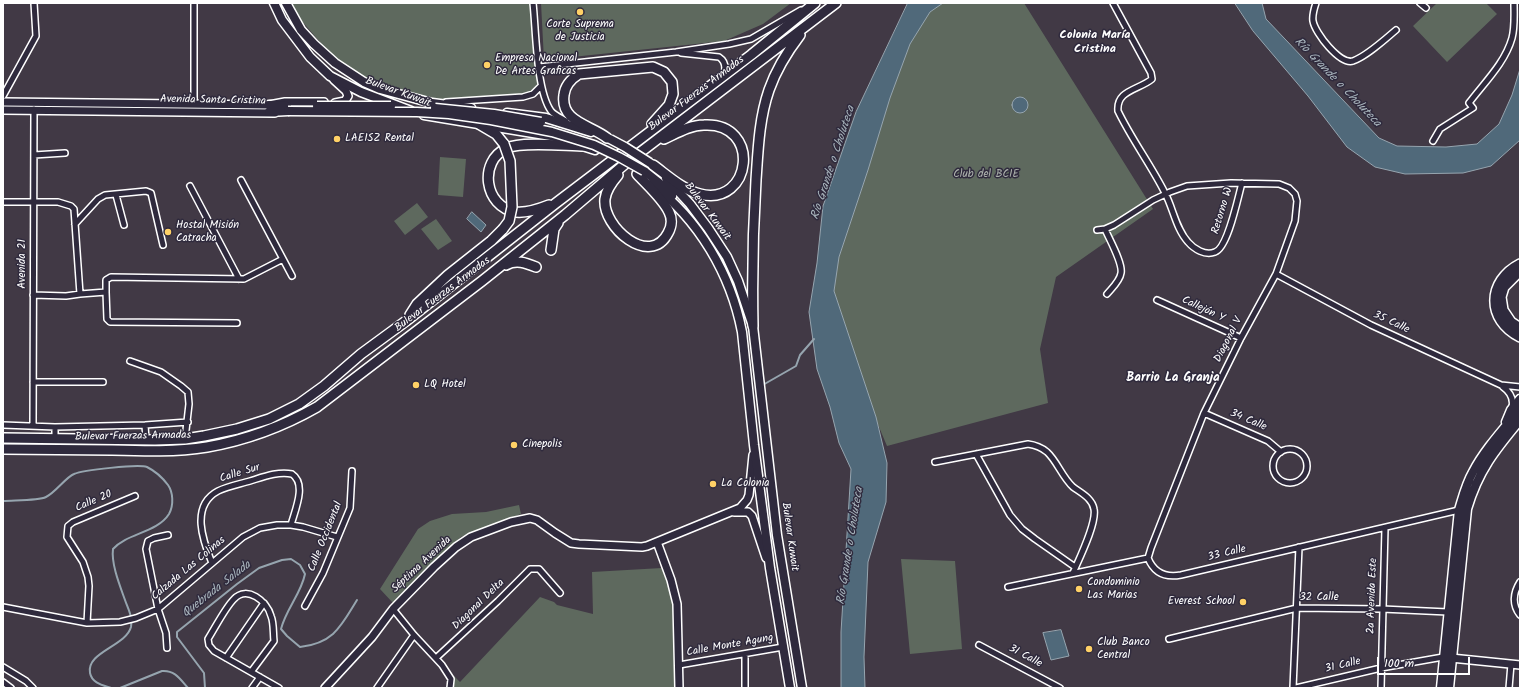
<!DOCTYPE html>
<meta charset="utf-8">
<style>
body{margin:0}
#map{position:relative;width:1523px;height:691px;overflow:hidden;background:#413945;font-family:Kalam,sans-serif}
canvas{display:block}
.frame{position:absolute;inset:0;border:4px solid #fff;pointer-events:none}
.scale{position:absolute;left:1377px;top:657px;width:93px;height:18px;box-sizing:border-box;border:2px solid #fff;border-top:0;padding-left:5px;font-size:12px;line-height:14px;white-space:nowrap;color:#fff;-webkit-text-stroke:3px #2f2a3d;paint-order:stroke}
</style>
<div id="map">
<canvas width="1523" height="691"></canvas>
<div class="frame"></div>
<div class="scale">100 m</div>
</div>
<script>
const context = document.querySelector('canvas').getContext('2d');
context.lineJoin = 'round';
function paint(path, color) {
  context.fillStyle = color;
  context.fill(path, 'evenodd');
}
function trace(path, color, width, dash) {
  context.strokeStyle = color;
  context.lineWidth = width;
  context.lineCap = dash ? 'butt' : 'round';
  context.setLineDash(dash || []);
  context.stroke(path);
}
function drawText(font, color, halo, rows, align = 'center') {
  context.font = font + ' Kalam,sans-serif';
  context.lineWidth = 3;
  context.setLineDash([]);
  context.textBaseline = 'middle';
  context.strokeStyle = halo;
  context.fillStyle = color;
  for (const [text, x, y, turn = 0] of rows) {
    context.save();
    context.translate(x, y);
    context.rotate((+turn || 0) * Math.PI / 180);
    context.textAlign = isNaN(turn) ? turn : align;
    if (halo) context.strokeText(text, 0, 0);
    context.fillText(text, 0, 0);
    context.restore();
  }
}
const green = new Path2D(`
 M292,3h238l8,79 -4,8 -6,4 -95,7 -50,-14 -26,-13 -25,-18 -32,-37z
 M541,3h250l-28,21 -39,17 -180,19z
 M934,3h90l129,206 -97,68 -16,72 8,54 -161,43 -43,-102 -11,-40 -2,-68 75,-197z
 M1437,3h49l11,11 -50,48 -34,-36z
 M440,157l26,2 -3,38 -25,-2z
 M417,203l11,14 -23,18 -11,-14z
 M436,219l16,22 -14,9 -17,-21z
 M519,505l2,9 -60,23 -36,33 -32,33 -13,-14 38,-60 12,-8 22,-7 34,-2z
 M901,559l54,2 7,88 -52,5z
 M662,568l13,36 1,84h-222v-12l6,6 80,-85 14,5 3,3 36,9 -1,-42z`);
const water = new Path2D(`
 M908,3h35l-13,9 -20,32 -20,54 -22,72 -29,87 -5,34 42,126 11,46 -1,39 -18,60 -4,95 1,31h-24v-56l10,-163 -12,-26 -9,-36 -13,-38 -8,-57 8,-49 6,-57 33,-94z
 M1235,3h27l4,16 113,119 18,8 49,1 31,-3 22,-20 13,-29 8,-26v71l-29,26 -28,7 -58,1 -30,-7 -28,-20 -39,-51 -55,-65z
 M1012 105a8 8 0 1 1 16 0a8 8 0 1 1-16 0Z
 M472,212l14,13 -5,7 -14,-13z
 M1061,630l8,26 -18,4 -8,-27z`);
const stream = new Path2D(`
 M761,386l35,-20 4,-11 14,-16
 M3,501c10,-1 35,0 43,-4 10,-5 20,-20 28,-23 9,-4 64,-10 73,-7 8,4 15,10 21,18 5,7 6,20 1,29 -12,19 -42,19 -56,35 -2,15 7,37 12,51 3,9 8,17 6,27 -5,19 -45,25 -41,46 2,10 12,12 21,15
 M120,688l42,-17c13,-1 18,8 26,17
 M205,688l-1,-15 -27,-36v-5l60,-48 22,-16 23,-8 9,-1 9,6 5,9c-4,20 -19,35 -24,55l6,7 13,11c34,-4 41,-21 57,-47`);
const street = new Path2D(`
 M533,3c3,26 3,87 18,108 3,4 10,7 15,10
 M1113,3l38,70 1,6c-13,11 -36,11 -34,32 14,29 33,54 47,82 8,15 11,36 23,49 6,7 17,14 27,10 13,-4 23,-55 27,-69
 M1316,3c-2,6 -4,12 -3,18 2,12 27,44 40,40 14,-5 31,-21 43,-31
 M1420,3l6,5
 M681,53l38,4c6,4 7,10 5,17
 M539,67l137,-15 53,-8 22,-5 50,-29
 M3,96l33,-60 -2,-33
 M446,102l77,-5 10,-3 8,-8
 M194,104v-101
 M1433,141l7,-12 33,-21 -4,-5c15,-20 36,-40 43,-65 3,-11 2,-24 2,-35
 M34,155l31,-2
 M241,180l51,96
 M190,186l49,93
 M116,195l8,30
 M3,202h55l13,4 3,3 6,85
 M75,224l23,-25 7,-4 41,-4 5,2 12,52
 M1105,229c4,10 18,34 16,44 -1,8 -9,15 -14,21
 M1097,230l8,-1 9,-4 39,-25 17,-8 17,-6 44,-3 48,1 10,4 6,6 2,7 -2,20 -19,53 -35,64 -37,75 -53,135 -3,10
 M1276,274l95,51 130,60 19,2
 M106,292l1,27 3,3 127,1
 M33,295l33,1 14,-2 26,-2v-12l5,-3 133,2 39,-20
 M1157,300l84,38
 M130,361l31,11 20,14 7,6 1,12 -4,35
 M33,382h70
 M1503,387c7,5 11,11 9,20
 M1204,413l64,28 13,11
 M3,425l52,2v12
 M145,425l1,15
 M33,426l1,-317
 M55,427l90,-2 43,-3
 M1273 466a17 17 0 1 1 34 0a17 17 0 1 1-34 0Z
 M976,454l34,61 12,14 13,10 40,28
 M935,462l93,-18c8,1 13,3 19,8 10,9 15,25 26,35 8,6 19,11 21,22 3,14 -15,50 -21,64
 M212,563c-9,-22 -22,-57 6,-72 10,-5 22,-7 32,-10 13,-4 28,-10 42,-7 15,10 3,36 -1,51
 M1520,582c-7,11 -8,23 0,33
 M1008,587l140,-29c6,15 17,20 33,17l278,-65
 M305,606l18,-33 27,-65 2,-37
 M3,607l84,16 33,-1 16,-4 22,-9 85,-72 17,-9 17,-3h14l12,2 34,10
 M393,609l21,26 28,30 9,14 -1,9
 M87,623l2,-37 -1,-9 -5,-15 -16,-25 1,-11 5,-4 62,-26
 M1169,639l128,-31 85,1 66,3
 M979,645l81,43
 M167,648l-1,-15 -8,-24 -12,-60 2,-8 6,-3 14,-3
 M745,654v34
 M226,658l38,-55
 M436,658l62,-57 32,-32h9l21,24
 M679,665l104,-18
 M3,667l23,14 7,7
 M251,672l23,-31c-1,-8 0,-18 -3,-25 -4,-15 -24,-31 -37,-17 -9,9 -19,29 -26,40l1,6 5,6 65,37
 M3,682l8,6
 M252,688l8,-11
 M377,688l37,-53
 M1293,688l6,-141
 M1296,688l85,-20 62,-11
 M1381,688l4,-160
 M1509,688l2,-24`);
const secondary = new Path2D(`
 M334,80l12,11 2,5 -3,5 -10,2
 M3,102l266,3 16,-3h39
 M3,110l272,3
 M734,512h14l4,4 14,42
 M657,542l14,38 6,24 2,84
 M1451,658l69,7
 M325,688l47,-51 21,-28 41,-42 22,-20 15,-10 40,-15 19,-4 7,2 18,13 16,10 8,1 63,3 5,-1 93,-38 7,-8 2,-5 4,-40`);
const primary = new Path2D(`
 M274,3l8,17 28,37 20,19 31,16 50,19
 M286,3l15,27 13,14 21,19 29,19 16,7 52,14 39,5
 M269,105l18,1
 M269,112l19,-1
 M507,113l39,5 45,14
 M424,115l127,21 44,14
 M644,171l19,15 9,10
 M666,178l24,26 18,24 19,29 11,24 15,45 24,209 25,153
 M651,184c48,35 80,91 91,148l12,113 16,123 20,120
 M1506,422l5,-12 9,-11
 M1441,688l18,-178c4,-13 7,-26 14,-38 12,-23 31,-43 47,-63
 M1449,688l18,-179c11,-38 28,-59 53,-89`);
const highway = new Path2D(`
 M479,124l17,10 8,10
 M607,138c-16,-13 -47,-16 -43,-43 1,-10 7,-16 15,-21l74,-7 11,5 8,10 1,12 -4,11 -17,19
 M653,165c14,10 30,25 47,29 52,13 62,-72 4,-69 -14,0 -27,8 -40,14
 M618,175c-6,7 -12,15 -13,24 -3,28 45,69 63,34 4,-7 4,-15 1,-21 -6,-13 -22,-27 -32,-38
 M549,205c-10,4 -22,8 -33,7 -32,-5 -38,-51 -9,-64 15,-7 60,-2 77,-2
 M551,250l3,-21 4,-6
 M1520,264c-33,17 -34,56 0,73
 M506,265c10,-6 20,-2 30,2
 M1520,271l-16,16 -3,10 2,13 8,12 9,6
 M410,315l7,-11 31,-29 43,-34 12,-12
 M753,326c-1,-49 0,-97 3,-146 2,-29 3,-61 13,-90 7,-20 18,-38 31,-55
 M3,438l152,2 30,-1 19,-3 33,-7 32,-10 30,-15 25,-18 37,-32 45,-33 150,-118 195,-148 64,-52
 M3,449c36,0 73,1 109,1 32,1 64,2 95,-3 40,-7 75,-20 110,-40l165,-126 83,-66 60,-51 211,-161`);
const primaryBridge = new Path2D(`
 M317,106h74
 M435,108l59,6 47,8
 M288,111l129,1 32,2 42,6 61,12 42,13 25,12 25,14
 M610,139l15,8 25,16`);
const highwayBridge = new Path2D(`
 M503,229l6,-8 3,-14 -2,-46 -6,-17`);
const markers = [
 [580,12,4,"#ffd166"],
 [487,65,4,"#ffd166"],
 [337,139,4,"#ffd166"],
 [168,232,4,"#ffd166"],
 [416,385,4,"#ffd166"],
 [514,445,4,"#ffd166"],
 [713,484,4,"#ffd166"],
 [1079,589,4,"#ffd166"],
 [1243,602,4,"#ffd166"],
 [1089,649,4,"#ffd166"]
];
const poiNames = [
 ["Corte Suprema",580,25,"center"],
 ["de Justicia",580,38,"center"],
 ["Empresa Nacional",495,59],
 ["De Artes Graficas",495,72],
 ["LAEISZ Rental",345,139],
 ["Hostal Misión",176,226],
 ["Catracha",176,239],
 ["LQ Hotel",424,385],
 ["Cinepolis",522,445],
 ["La Colonia",721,484],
 ["Condominio",1087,583],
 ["Las Marias",1087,596],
 ["Everest School",1235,602,"right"],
 ["Club Banco",1097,643],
 ["Central",1097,656]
];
const streetNames = [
 ["Bulevar Kuwait",398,93,20],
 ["Bulevar Fuerzas Armadas",697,94,-37],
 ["Avenida Santa Cristina",213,101,1],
 ["Retorno W",1223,211,-73],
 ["Bulevar Kuwait",707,212,53],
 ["Avenida 21",23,264,-90],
 ["Bulevar Fuerzas Armadas",443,295,-37],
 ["Callejón Y",1203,310,25],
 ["35 Calle",1391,323,25],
 ["Diagonal V",1229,340,-63],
 ["34 Calle",1248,421,23],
 ["Bulevar Fuerzas Armadas",133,437,-1],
 ["Calle Sur",240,474,-17],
 ["Calle 20",94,502,-23],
 ["Calle Occidental",326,537,-68],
 ["Bulevar Kuwait",789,537,82],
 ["33 Calle",1227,554,-13],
 ["Séptima Avenida",422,565,-43],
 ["Calzada Las Colinas",189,569,-40],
 ["2a Avenida Este",1373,596,-88],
 ["32 Calle",1319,598],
 ["Diagonal Delta",479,605,-44],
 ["Calle Monte Agung",730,646,-10],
 ["31 Calle",1025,657,28],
 ["31 Calle",1343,666,-13]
];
const parkNames = [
 ["Club del BCIE",986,175]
];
const neighbourhoodNames = [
 ["Colonia María",1095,36],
 ["Cristina",1095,50]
];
const waterNames = [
 ["Río Grande o Choluteca",1337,83,46],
 ["Río Grande o Choluteca",834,163,-72],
 ["Río Grande o Choluteca",851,546,-81],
 ["Quebrada Salada",217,590,-38]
];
const quarterNames = [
 ["Barrio La Granja",1173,379]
];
paint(green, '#5e695e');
paint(water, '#50697a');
trace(water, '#96a5af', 1);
trace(stream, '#96a5af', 2);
trace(street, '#fff', 8);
trace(secondary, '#fff', 10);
trace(primary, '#fff', 11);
trace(highway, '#fff', 12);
trace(street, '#2f2a3d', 5);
trace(secondary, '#2f2a3d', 7);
trace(primary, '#2f2a3d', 8);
trace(highway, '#2f2a3d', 9);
trace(primaryBridge, '#fff', 11, []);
trace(highwayBridge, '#fff', 12, []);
trace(primaryBridge, '#2f2a3d', 8);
trace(highwayBridge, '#2f2a3d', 9);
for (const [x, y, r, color] of markers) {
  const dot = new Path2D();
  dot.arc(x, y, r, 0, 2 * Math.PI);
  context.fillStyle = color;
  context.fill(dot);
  trace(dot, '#2f2a3d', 1.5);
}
drawText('11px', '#fff', '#2f2a3d', poiNames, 'left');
drawText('11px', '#fff', '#2f2a3d', streetNames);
drawText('11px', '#aeb4ae', '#2f2a3d', parkNames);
drawText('bold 12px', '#fff', '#2f2a3d', neighbourhoodNames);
drawText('italic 12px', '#a8b4bc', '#2f2a3d', waterNames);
drawText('bold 13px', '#fff', '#2f2a3d', quarterNames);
</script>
